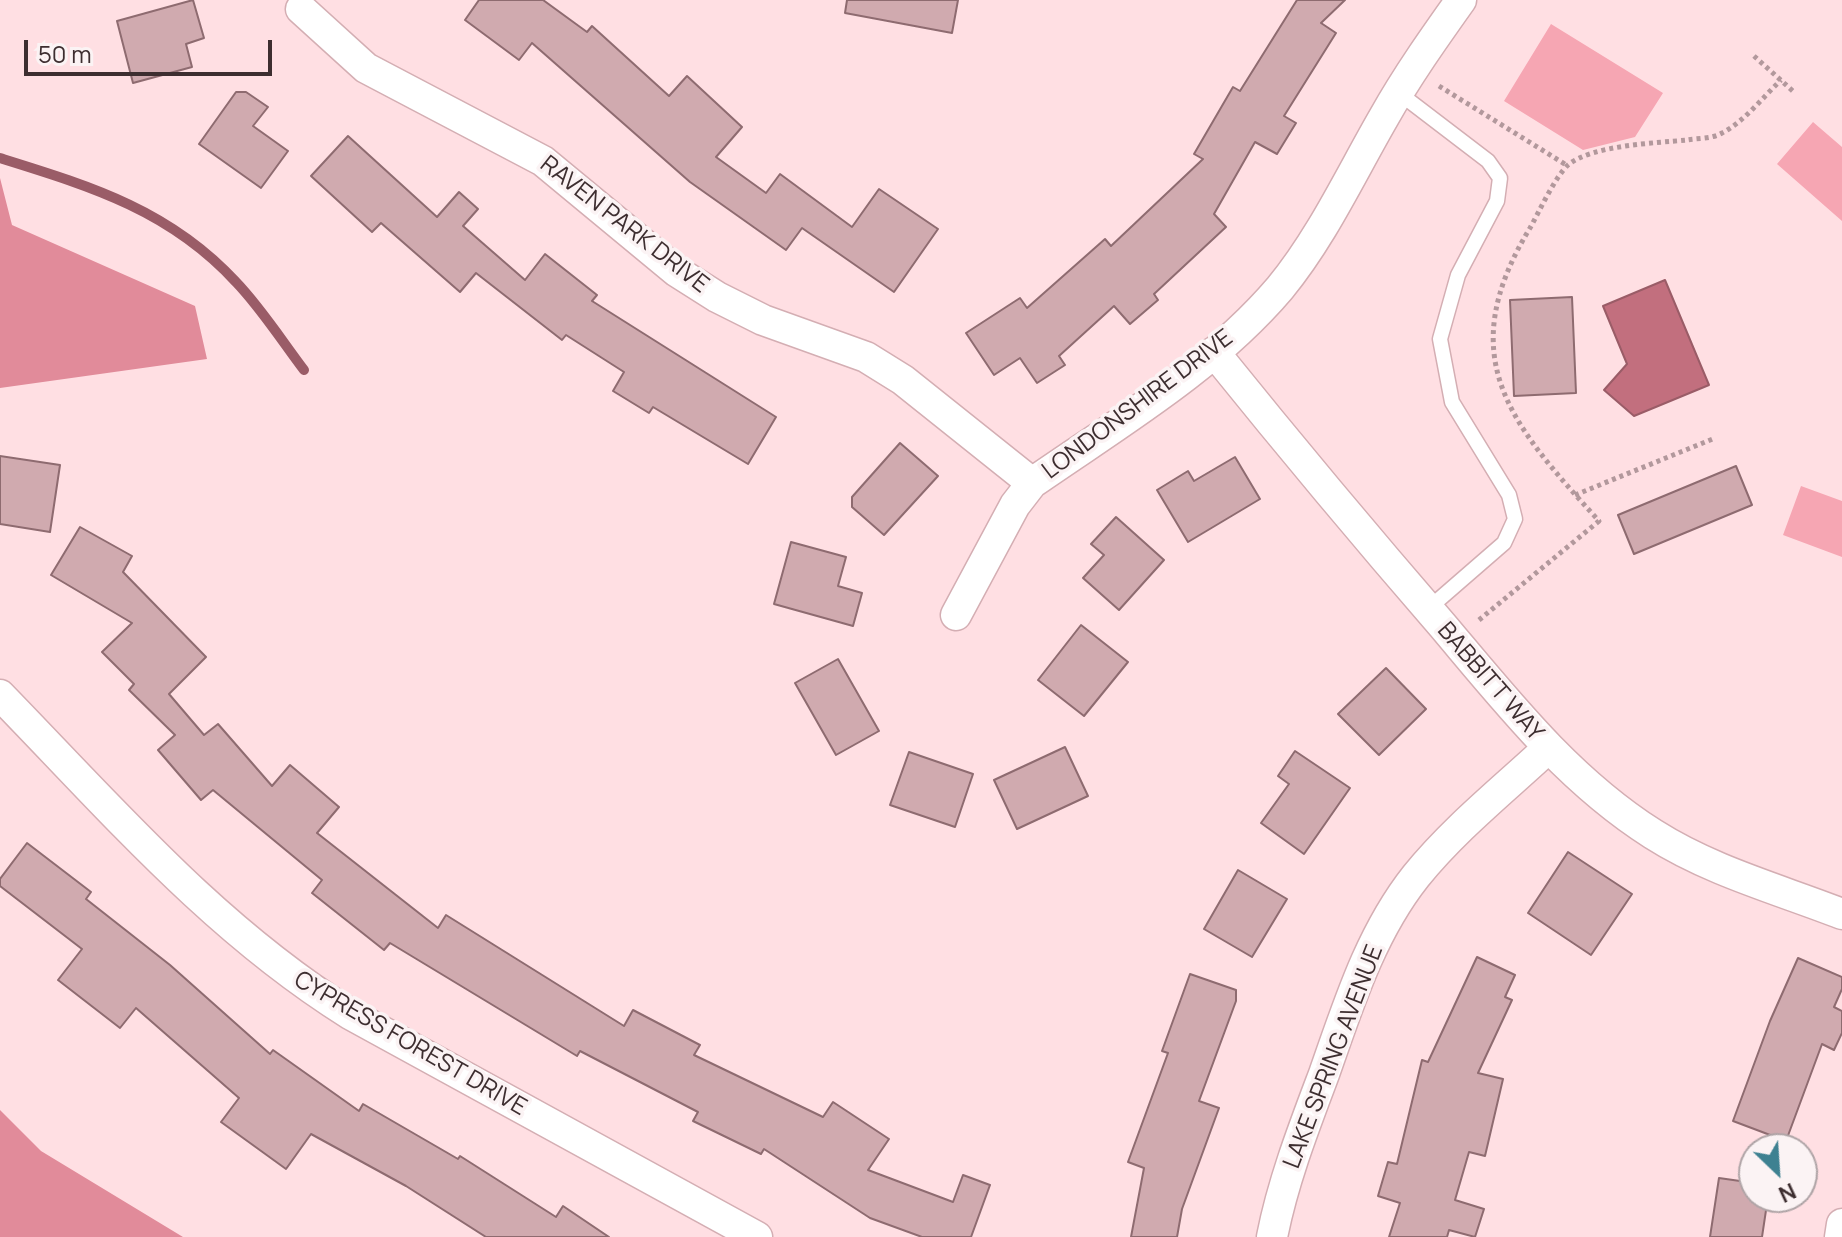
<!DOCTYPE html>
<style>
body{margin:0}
#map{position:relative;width:1842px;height:1237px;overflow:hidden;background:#ffdfe3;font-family:Manrope,sans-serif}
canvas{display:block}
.north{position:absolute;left:1738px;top:1133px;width:80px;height:80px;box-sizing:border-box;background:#fbf3f4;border:2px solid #afa4a6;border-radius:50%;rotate:155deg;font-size:22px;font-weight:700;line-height:32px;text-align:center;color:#3d2e30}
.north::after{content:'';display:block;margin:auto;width:28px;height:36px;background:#3e8191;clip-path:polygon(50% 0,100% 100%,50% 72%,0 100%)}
.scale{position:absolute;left:24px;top:40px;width:248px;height:36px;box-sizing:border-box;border:4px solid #3d2e30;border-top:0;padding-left:10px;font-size:24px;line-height:28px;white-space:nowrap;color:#3d2e30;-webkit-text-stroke:6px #fbf3f4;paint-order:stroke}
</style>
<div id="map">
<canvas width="1842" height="1237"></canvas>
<div class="north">N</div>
<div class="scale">50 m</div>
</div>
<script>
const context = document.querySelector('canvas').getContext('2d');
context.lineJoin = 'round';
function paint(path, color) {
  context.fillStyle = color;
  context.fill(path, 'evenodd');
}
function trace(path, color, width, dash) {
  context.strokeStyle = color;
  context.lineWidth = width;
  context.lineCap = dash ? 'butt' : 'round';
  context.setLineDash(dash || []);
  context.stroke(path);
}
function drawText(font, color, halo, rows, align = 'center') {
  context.font = font + ' Manrope,sans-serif';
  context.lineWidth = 7;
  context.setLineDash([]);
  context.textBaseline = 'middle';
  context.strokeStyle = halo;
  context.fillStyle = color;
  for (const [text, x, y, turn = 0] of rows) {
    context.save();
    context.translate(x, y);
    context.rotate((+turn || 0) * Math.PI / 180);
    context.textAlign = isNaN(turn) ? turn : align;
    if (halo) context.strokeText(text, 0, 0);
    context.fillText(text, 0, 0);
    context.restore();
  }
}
const green = new Path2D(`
 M1551,24l112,69 -28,44 -52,13 -79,-49z
 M1813,122l29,25v74l-65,-57z
 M1801,486l41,15v56l-59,-22z`);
const forest = new Path2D(`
 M0,178l12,47 183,81 12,53 -207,29z
 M0,1110l41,41 142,86h-183z`);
const water = new Path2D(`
 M1665,280l44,105 -75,31 -30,-26 23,-26 -24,-58z`);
const stream = new Path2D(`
 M0,158c90,28 170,52 236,124 25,26 46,59 68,88`);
const building = new Path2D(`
 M193,0l11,38 -18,6 6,23 -59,16 -16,-62z
 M479,0h64l44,32 5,-6 77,70 18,-20 55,51 -26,30 50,36 14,-19 72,53 27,-38 59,40 -44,63 -92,-64 -16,22 -96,-68 -158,-139 -13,17 -54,-40z
 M847,0h111l-6,33 -107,-20z
 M1297,0h48l-24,23 15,10 -52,83 12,7 -19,31 -22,-12 -41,72 12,13 -72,67 4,6 -28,24 -16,-18 -55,50 6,9 -28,18 -17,-25 -26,17 -28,-42 54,-35 7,10 78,-69 6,7 92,-87 -9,-5 39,-67 7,4z
 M236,92h10l22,15 -15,19 35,25 -27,37 -62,-44z
 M348,136l89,81 22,-25 19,17 -15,17 62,54 20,-26 52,41 -5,6 184,116 -28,47 -95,-57 -4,6 -36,-22 11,-19 -58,-37 -4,5 -86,-67 -16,19 -79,-69 -9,9 -61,-56z
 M1572,297l4,96 -62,3 -4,-96z
 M900,443l38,33 -54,59 -32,-28v-10z
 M0,456l60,9 -10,67 -50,-8z
 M1235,457l25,42 -72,43 -31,-52 31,-19 6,10z
 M1736,466l16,39 -118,49 -16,-39z
 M1116,517l48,43 -45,50 -36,-32 21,-23 -13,-11z
 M80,527l52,29 -9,16 83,85 -37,37 35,41 14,-11 54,62 18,-21 49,42 -22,26 121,95 8,-13 178,111 9,-16 67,35 -6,10 129,62 10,-15 56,37 -21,31 85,32 10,-27 27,10 -19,52h-49l-52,-19 -106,-69 -3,5 -68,-33 5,-9 -118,-61 -3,5 -187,-113 -6,7 -72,-57 10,-13 -109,-90 -12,10 -43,-50 17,-15 -46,-45 5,-6 -32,-32 30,-29 -81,-48z
 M791,542l55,15 -8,29 24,7 -9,33 -79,-22z
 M1081,625l47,37 -44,54 -46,-36z
 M838,659l41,72 -43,24 -41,-72z
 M1386,668l40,41 -47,46 -41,-41z
 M1065,747l23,49 -71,33 -23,-49z
 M1295,751l55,37 -46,66 -43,-31 28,-39 -11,-8z
 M909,752l64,22 -18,53 -65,-22z
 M27,843l64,49 -5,7 84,66 100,89 3,-4 86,61 4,-7 95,55 2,-3 96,61 7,-11 46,31h-123l-80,-51 -95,-52 -25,35 -65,-47 18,-24 -103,-90 -16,20 -62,-48 24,-31 -82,-63v-7z
 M1568,852l64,42 -41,61 -63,-42z
 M1238,870l49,29 -35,58 -48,-28z
 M1477,957l38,18 -10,22 7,3 -34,73 25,6 -18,77 -16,-4 -14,48 29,9 -9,28 -26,-7 -2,7h-58l11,-34 -22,-7 10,-34 9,2 25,-104 6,2z
 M1798,958l44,19v12l-8,18 8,4v22l-8,17 -12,-6 -36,97 -53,-20 37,-100z
 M1190,974l46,16v11l-37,100 20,7 -37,101 -5,28h-46l13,-69 -16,-6 40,-109 -6,-2z
 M1719,1178l35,5v14h14l-6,40h-52z`);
const path = new Path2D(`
 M1754,56l41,37
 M1439,86l129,80
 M1575,495l140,-57
 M1479,620l120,-99c-88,-97 -148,-163 -69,-293 9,-16 25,-51 38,-63 24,-20 88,-22 119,-25 11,-2 25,-1 35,-7 22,-11 41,-36 59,-53`);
const service = new Path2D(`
 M1399,93l89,68 12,17 -3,23 -39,74 -18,64 12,63 57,93 6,24 -11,24 -76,66`);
const minor = new Path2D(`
 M301,9l65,59 177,93 133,110 41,26 46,23 103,37 37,23 129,103
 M1214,352c75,93 151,184 229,274 64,76 125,154 210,208 58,37 125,55 189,80
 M956,615l59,-110 17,-22c85,-59 180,-115 248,-195 42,-51 71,-114 104,-171 23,-41 50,-79 77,-117
 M0,695c111,114 214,234 350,319l407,223
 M1272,1237c11,-56 32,-110 52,-163 24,-68 46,-140 92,-198 38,-47 87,-86 131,-127
 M1840,1237l2,-13`);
const streetNames = [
 ["RAVEN PARK DRIVE",624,225,38],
 ["LONDONSHIRE DRIVE",1138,405,-37],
 ["BABBITT WAY",1490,682,49],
 ["CYPRESS FOREST DRIVE",410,1044,30],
 ["LAKE SPRING AVENUE",1334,1057,-69]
];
paint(green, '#f6a6b3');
paint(forest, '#e18b9a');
paint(water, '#c26f7e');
trace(water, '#9a5c67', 2);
trace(stream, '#9a5c67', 10);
paint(building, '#d0aaaf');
trace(building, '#8e6b70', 2);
trace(service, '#d4aeb3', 17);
trace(minor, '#d4aeb3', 33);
trace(path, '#b2989c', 5, [4, 4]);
trace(service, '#fff', 14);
trace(minor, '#fff', 30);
drawText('24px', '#3d2e30', '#fbf3f4', streetNames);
</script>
